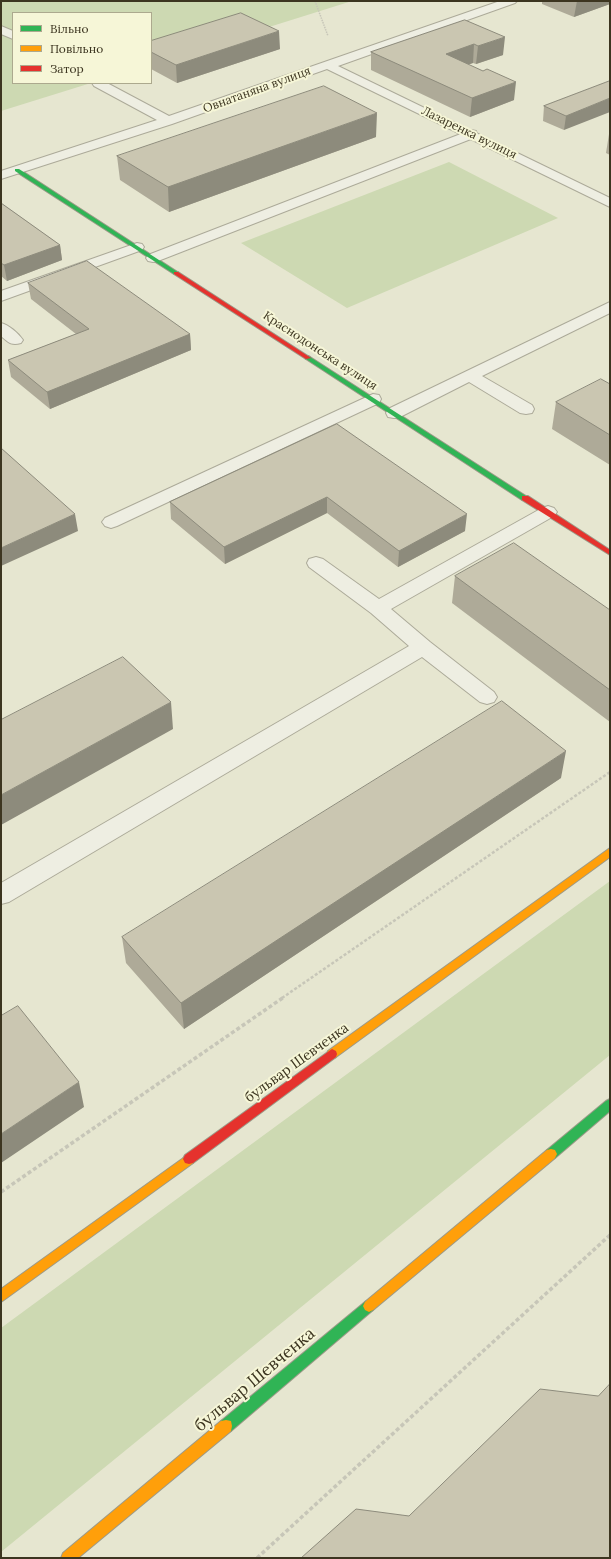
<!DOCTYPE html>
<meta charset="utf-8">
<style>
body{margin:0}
#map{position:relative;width:611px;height:1559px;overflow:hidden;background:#e6e6d0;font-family:Lora,serif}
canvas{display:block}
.frame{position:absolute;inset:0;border:2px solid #3c3520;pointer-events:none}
.legend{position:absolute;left:12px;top:12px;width:140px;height:72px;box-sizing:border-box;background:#f6f6d7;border:1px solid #aca98e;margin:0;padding:5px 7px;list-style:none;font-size:12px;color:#3c3520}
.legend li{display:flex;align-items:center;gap:8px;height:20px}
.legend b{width:20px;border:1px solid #aca98e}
</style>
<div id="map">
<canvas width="611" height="1559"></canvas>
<div class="frame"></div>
<ul class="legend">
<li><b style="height:5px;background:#30b455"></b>Вільно</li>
<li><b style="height:5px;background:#ff9f0a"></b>Повільно</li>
<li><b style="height:5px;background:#e5322d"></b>Затор</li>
</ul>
</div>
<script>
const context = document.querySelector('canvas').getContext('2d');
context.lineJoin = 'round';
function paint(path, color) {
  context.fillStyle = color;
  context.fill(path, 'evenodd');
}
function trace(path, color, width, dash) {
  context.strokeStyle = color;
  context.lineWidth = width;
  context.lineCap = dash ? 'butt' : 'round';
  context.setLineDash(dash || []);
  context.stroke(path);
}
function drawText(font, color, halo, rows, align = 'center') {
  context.font = font + ' Lora,serif';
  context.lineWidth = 4;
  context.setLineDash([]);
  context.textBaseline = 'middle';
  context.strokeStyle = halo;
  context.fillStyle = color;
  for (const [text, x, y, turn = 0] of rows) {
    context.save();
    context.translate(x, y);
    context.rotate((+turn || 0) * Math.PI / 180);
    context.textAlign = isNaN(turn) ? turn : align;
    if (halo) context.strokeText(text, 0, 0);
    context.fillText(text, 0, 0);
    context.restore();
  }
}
const green = new Path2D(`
 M1,1h351l-201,63v-51h-138v70h78l-90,28z
 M449,162l109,56 -211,90 -106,-65z
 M610,881v174l-609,497v-224z`);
const pathFar2 = new Path2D(`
 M315,1l13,35`);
const pathFar1 = new Path2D(`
 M282,998l328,-226`);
const path = new Path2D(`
 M1,1192l283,-195
 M257,1558l353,-323`);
const lane = new Path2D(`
 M471,130l5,1 1,3 -1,3 -318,124 -5,1 -5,-1 -2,-3 2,-3z
 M137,243l5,1 2,3 -2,3 -141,51v-10z
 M610,302v11l-128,63 50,29 2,4 -2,4 -6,1 -6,-1 -51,-31 -69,35 -6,1 -6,-1 -2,-4 2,-4z
 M1,323c8,2 17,10 22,17l-2,3c-10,3 -13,-1 -20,-7z
 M373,394l6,1 2,4 -2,4 -262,123 -6,2 -6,-2 -3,-4 3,-4z
 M548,506l6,2 3,4 -3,4 -163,93 39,33 64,50 3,5 -3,5 -7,2 -7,-2 -58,-45 -413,245 -8,2v-21l408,-237 -38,-33 -62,-46 -2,-4 2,-4 7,-2 7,2 56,40 163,-91z`);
const street = new Path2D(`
 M500,1h17l-2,2 -177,63 272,132v9l-283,-138 -155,55 -171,55v-8l156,-51 -63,-34 -2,-3h15l62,33z
 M1,26l12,5v8l-12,-5z`);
const fast = new Path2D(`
 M15,169h4l160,104 -5,1 -159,-103z
 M308,356l2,1 219,141 -1,2h-6l-216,-141 -1,-1z
 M610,1099v12l-55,47 -4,1 -4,-1 -2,-4 2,-4 59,-49z
 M369,1300l4,2 2,4 -2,4 -142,121 -5,1 -5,-1 -1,-5 1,-5 144,-119z`);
const slow = new Path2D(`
 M610,848v9l-274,200 -4,2 -4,-2 -1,-3 1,-3z
 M551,1149l4,1 2,4 -2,4 -182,152 -4,2 -4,-2 -2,-4 2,-4 182,-152z
 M189,1154l4,1 2,4 -2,4 -192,139v-13z
 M226,1420l5,1 1,5 -1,5 -153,127h-17l2,-5 158,-132z`);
const jam = new Path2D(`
 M174,272h4l133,86 -5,1 -132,-85z
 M522,496h6l82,54v5l-88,-55z
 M332,1049l4,2 1,3 -1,3 -143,106 -4,1 -4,-1 -2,-4 2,-4z`);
const wall = new Path2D(`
 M542,1h68v3l-36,13 -32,-13z
 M465,20l38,35 -27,9 -3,-1 -5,1 46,36 -44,17 -99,-47v-18z
 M151,41l129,8 -103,34 -26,-14z
 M610,81l-46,49 -21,-9 1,-15z
 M609,134h1v21l-4,-2z
 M376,137l-207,75 -49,-32 -3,-24z
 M1,203l59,42 2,15 -55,21 -6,-5z
 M28,283l162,51 1,16 -141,59 -39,-32 -3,-17 68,-26 -45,-35z
 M610,384v81l-58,-36 4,-27z
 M337,424l128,107 -67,36 -71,-54 -102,51 -54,-45 -1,-17z
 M455,576l155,34v112l-158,-119z
 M561,778l-377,251 -58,-66 -4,-26z`);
const shadedWall = new Path2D(`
 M577,1h33v3l-36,13z
 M279,31l1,18 -103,34 -1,-18z
 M505,37l-2,18 -27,9 2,-18z
 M474,44l-1,19 -28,10 1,-19z
 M516,82l-2,18 -44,17 2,-19z
 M610,98v14l-46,18 2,-14z
 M377,113l-1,24 -207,75 -1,-25z
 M60,245l2,15 -55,21 -3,-16z
 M190,334l1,16 -141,59 -3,-17z
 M327,497v16l-102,51 -1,-17z
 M75,514l3,17 -77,35v-18z
 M467,514l-2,17 -67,36 1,-16z
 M171,702l2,27 -172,96v-30z
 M566,751l-5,27 -377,251 -3,-26z
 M79,1082l5,25 -83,56v-29z`);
const building = new Path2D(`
 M241,13l38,18 -103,34 -25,-13v-11z
 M465,20l40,17 -27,9 -4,-2 -28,10 37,17 4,-2 29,13 -44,16 -101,-46z
 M610,81v17l-44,18 -22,-10z
 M324,86l53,27 -209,74 -51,-31z
 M1,203l59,42 -56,20 -3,-2z
 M87,261l103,73 -143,58 -39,-32 81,-31 -61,-46z
 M601,379l9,5v51l-54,-33z
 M337,424l130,90 -68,37 -72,-54 -103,50 -54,-45z
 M1,448l74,66 -74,34z
 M514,543l96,67v80l-155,-114z
 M123,657l48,45 -170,93v-75z
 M502,701l64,50 -385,252 -59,-66z
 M18,1006l61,76 -78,52v-118z
 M610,1384v174h-309l55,-49 53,7 131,-127 58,7z`);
const farStreetnames = [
 ["Овнатаняна вулиця",257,90,-20],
 ["Лазаренка вулиця",469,133,26],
 ["Краснодонська вулиця",320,351,33]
];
const streetNames = [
 ["бульвар Шевченка",297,1063,-36]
];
const nearStreetnames = [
 ["бульвар Шевченка",255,1380,-40]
];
paint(green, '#cdd9b2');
trace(lane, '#acaa99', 2);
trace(street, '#acaa99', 2);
trace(fast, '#9c9a88', 2);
trace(slow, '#9c9a88', 2);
trace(jam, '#9c9a88', 2);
trace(pathFar2, '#c7c6b8', 1.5, [1.5, 1]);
trace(pathFar1, '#c7c6b8', 2.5, [3, 2]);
trace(path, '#c7c6b8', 3.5, [4, 2.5]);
paint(lane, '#eeeee2');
paint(street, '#eeeee2');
paint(fast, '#30b455');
paint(slow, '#ff9f0a');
paint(jam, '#e5322d');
paint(wall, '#aeaa98');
paint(shadedWall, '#8d8b7c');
paint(building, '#cac6b1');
trace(building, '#8d8b7c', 1);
drawText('12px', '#3c3520', '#f6f6d7', farStreetnames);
drawText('14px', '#3c3520', '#f6f6d7', streetNames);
drawText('17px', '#3c3520', '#f6f6d7', nearStreetnames);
</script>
